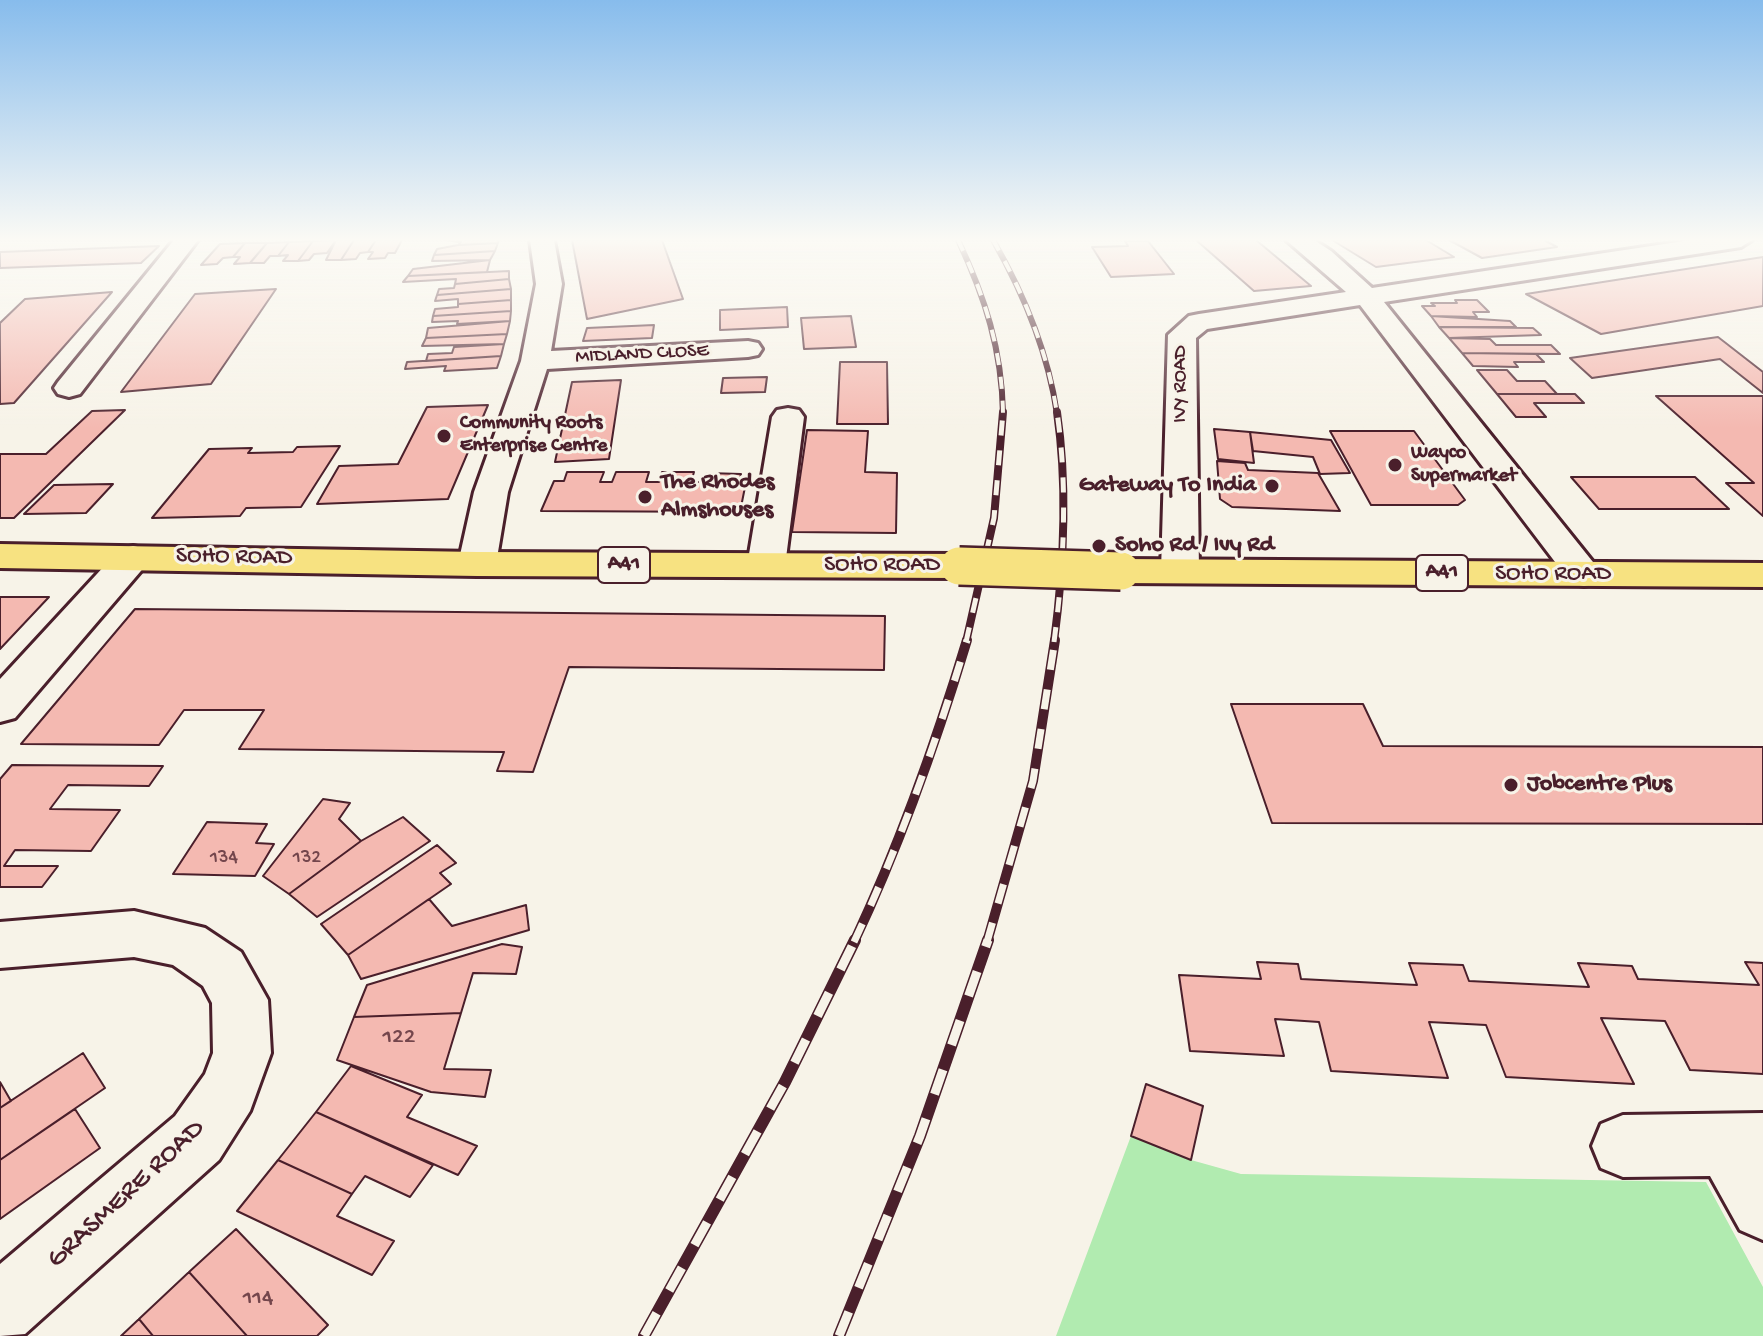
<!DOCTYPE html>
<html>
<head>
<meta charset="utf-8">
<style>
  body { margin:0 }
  canvas { display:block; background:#f7f3e8 }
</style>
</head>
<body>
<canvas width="1763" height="1336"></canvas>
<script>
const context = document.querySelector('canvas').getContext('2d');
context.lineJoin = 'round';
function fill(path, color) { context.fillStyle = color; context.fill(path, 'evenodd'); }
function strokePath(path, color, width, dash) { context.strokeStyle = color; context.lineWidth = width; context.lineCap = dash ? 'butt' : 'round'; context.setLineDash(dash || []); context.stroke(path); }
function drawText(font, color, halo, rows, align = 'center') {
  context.font = font + ' "Gochi Hand",sans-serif'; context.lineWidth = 6; context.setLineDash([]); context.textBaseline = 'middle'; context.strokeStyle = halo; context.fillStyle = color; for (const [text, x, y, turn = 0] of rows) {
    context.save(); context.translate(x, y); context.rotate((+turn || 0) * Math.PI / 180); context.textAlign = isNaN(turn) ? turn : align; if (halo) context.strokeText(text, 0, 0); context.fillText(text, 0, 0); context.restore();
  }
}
const green = new Path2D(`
  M 1131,1136 L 1191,1160 L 1241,1174 L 1706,1182 L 1763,1287 L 1763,1336 L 1056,1336 Z`);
const building = new Path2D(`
  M 336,240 L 354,240 L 341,260 L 326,260 Z
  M 336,240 L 327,253 L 314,254 L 309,260 L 298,261 L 313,241 Z
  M 354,240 L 376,240 L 368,252 L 360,253 L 356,259 L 341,260 Z
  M 376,240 L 402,240 L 395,253 L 388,253 L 385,258 L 368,259 L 373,252 L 368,252 Z
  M 444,240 L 499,240 L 498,243 L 458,245 L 461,242 Z
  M 572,240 L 662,240 L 683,299 L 587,319 Z
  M 1196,240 L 1256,240 L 1311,286 L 1254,291 Z
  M 1332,240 L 1426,240 L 1454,257 L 1376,267 Z
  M 1449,240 L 1544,240 L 1557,247 L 1482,258 Z
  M 313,241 L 298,261 L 283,261 L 288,255 L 278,256 L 289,242 Z
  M 1125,241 L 1148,241 L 1174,274 L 1111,277 L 1092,247 L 1128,246 Z
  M 289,242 L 278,256 L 270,256 L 264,263 L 250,263 L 267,243 Z
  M 245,243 L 233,257 L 223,258 L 217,264 L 201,265 L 220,244 Z
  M 245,243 L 267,243 L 250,263 L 234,264 L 240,257 L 233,257 Z
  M 498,243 L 495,251 L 434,255 L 437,249 L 458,245 Z
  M 159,246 L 141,263 L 0,268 L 0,252 Z
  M 495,251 L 490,260 L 432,261 L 434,255 Z
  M 1763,257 L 1763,306 L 1601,334 L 1526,294 Z
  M 490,260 L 487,272 L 408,276 L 413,269 Z
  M 509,271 L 509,279 L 455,284 L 456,279 L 403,282 L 408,276 Z
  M 509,279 L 511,289 L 437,295 L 439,289 L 454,288 L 455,284 Z
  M 276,289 L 211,384 L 121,392 L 195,294 Z
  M 511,289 L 511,300 L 458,304 L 458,299 L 435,301 L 437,295 Z
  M 112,292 L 14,403 L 0,404 L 0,323 L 25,299 Z
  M 511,300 L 511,311 L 433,316 L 435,309 L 458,307 L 458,304 Z
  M 1455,300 L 1477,300 L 1489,312 L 1473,312 L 1477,317 L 1431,316 L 1422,306 L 1435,306 L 1431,303 L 1457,303 Z
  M 787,307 L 788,327 L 720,330 L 720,310 Z
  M 511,311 L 510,321 L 457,324 L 458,321 L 432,322 L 433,316 Z
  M 851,316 L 856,347 L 804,349 L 801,318 Z
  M 1431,316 L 1510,321 L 1516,327 L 1439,327 Z
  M 510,321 L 507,334 L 426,338 L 428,328 Z
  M 654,325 L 652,338 L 583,341 L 587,328 Z
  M 1439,327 L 1533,328 L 1541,335 L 1449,338 Z
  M 507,334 L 504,344 L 422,346 L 426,338 Z
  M 1718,337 L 1763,372 L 1763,393 L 1720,359 L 1592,378 L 1570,358 Z
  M 1449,338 L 1490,339 L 1496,345 L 1551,345 L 1560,354 L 1462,353 Z
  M 504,344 L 501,356 L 426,361 L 428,354 L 452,353 L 454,347 Z
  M 1462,353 L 1536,354 L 1544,362 L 1514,362 L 1518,367 L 1473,366 Z
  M 501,356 L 497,368 L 444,371 L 446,366 L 405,369 L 407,362 Z
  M 840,362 L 887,362 L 888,424 L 837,424 Z
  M 1477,370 L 1507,370 L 1517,381 L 1545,381 L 1557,394 L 1497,394 Z
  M 767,377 L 765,392 L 721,393 L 723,378 Z
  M 621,380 L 609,459 L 555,462 L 572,382 Z
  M 1497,394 L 1575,394 L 1584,403 L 1534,403 L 1546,417 L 1516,417 Z
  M 1656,396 L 1763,396 L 1763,516 L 1726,483 L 1754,483 Z
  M 488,405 L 448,499 L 317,504 L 339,466 L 398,464 L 427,407 Z
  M 125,410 L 14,518 L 0,518 L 0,454 L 46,454 L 92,411 Z
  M 1214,429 L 1250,432 L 1254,463 L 1218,459 Z
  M 807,430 L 868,431 L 865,472 L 897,473 L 896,533 L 792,532 Z
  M 1330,431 L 1414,431 L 1465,500 L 1458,505 L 1371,505 Z
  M 1250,432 L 1331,440 L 1350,473 L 1320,474 L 1313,457 L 1253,451 Z
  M 340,446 L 301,507 L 246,508 L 240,516 L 152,518 L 209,449 L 252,448 L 248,453 L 293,452 L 297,447 Z
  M 1217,461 L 1245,463 L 1248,470 L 1318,473 L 1340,511 L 1232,507 L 1220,499 Z
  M 567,472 L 604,472 L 600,482 L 612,482 L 616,472 L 649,472 L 646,482 L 659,482 L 662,472 L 694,472 L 691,482 L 705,482 L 707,473 L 741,474 L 739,482 L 746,482 L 740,512 L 541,511 L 554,481 L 564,481 Z
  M 1571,477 L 1695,477 L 1729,509 L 1599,509 Z
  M 113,484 L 86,513 L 24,514 L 54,485 Z
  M 0,597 L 49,597 L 0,649 Z
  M 135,609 L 885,616 L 884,670 L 569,667 L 533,772 L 497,771 L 504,752 L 239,749 L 264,710 L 184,710 L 159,745 L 21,744 Z
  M 1231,704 L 1363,704 L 1383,746 L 1763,747 L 1763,824 L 1272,823 Z
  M 12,765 L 163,766 L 149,786 L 68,785 L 50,809 L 120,810 L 91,851 L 15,850 L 4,866 L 58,866 L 42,887 L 0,887 L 0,779 Z
  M 323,799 L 350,803 L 339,819 L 361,841 L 289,894 L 263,876 Z
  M 403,817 L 430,841 L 317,917 L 289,894 L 361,841 Z
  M 207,822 L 267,824 L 256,843 L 274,844 L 255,876 L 173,874 Z
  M 437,845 L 456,863 L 440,873 L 451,884 L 348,955 L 321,924 Z
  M 429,899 L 452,926 L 526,905 L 529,930 L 361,979 L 348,955 Z
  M 502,944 L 522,947 L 516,974 L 473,973 L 461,1013 L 354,1017 L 367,985 Z
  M 1257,962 L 1298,964 L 1301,979 L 1417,985 L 1409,963 L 1463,965 L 1469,981 L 1589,987 L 1578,963 L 1632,966 L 1638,979 L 1759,985 L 1745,962 L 1763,963 L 1763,1074 L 1690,1070 L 1665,1021 L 1601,1018 L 1634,1084 L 1506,1077 L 1486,1025 L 1429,1022 L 1448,1078 L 1331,1071 L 1319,1022 L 1275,1019 L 1284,1056 L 1190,1051 L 1179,975 L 1261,979 Z
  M 461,1013 L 444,1069 L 491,1070 L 485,1097 L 431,1092 L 337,1060 L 354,1017 Z
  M 83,1053 L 105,1088 L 0,1160 L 0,1108 Z
  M 351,1066 L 422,1095 L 407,1117 L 477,1146 L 458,1175 L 316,1112 Z
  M 0,1082 L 11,1101 L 0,1108 Z
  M 1146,1084 L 1203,1106 L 1191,1160 L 1131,1136 Z
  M 75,1109 L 100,1148 L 0,1219 L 0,1160 Z
  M 316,1112 L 433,1165 L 410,1197 L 365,1176 L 352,1194 L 278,1160 Z
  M 278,1160 L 352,1194 L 337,1216 L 394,1241 L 372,1275 L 237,1211 Z
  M 236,1229 L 328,1325 L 317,1336 L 247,1336 L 189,1272 Z
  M 189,1272 L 247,1336 L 153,1336 L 139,1319 Z
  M 139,1319 L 153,1336 L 121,1336 Z`);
const minor = new Path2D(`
  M 174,240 L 198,240 L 80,394 L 69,397 L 58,394 L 54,388 L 58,382 Z
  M 530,240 L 554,240 L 562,284 L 551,351 L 748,341 L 758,343 L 762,349 L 758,355 L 748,357 L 547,369 L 508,492 L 496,564 L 490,572 L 477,575 L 464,572 L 458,564 L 474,492 L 521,361 L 536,284 Z
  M 1286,240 L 1314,240 L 1331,251 L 1372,288 L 1691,240 L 1752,240 L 1741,247 L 1384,302 L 1597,567 L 1603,575 L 1597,583 L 1584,586 L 1571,583 L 1360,305 L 1207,329 L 1196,338 L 1199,571 L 1193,579 L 1180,582 L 1167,579 L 1161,571 L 1168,335 L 1189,316 L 1199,314 L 1346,292 Z
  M 788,408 L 799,410 L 804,417 L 785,566 L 779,574 L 766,577 L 753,574 L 747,566 L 772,417 L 777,410 Z
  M 133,546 L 146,549 L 152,557 L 146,565 L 15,718 L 0,722 L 0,679 L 120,549 Z
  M 134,911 L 205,928 L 241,952 L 268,1000 L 271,1053 L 250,1111 L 219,1160 L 25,1334 L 0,1336 L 0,1264 L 175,1116 L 205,1074 L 213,1053 L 212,1003 L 203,986 L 173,965 L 134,957 L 0,968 L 0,922 Z
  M 1763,1113 L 1763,1240 L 1740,1230 L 1710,1176 L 1623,1177 L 1601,1168 L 1592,1146 L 1601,1124 L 1623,1115 Z`);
const trunk = new Path2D(`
  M 0,544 L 477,552 L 959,554 L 973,558 L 979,566 L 973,574 L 959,578 L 477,576 L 0,568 Z
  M 1121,559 L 1763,563 L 1763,587 L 1121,583 L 1107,579 L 1101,571 L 1107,563 Z`);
const railFar3 = new Path2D(`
  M 958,240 C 985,297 1002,350 1003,414
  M 993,240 C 1024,294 1048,352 1057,414`);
const railFar2 = new Path2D(`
  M 966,642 L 994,518 L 1003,412
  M 1054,642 C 1064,566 1068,488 1057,412`);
const railFar1 = new Path2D(`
  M 854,942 C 900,844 936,743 967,640
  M 987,942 L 1033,781 L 1055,640`);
const rail = new Path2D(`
  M 644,1336 L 785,1082 L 855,940
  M 839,1336 L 920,1136 L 988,940`);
const trunkBridge = new Path2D(`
  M 959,566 L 1121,571`);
const markers = [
  [444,436,8,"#4a1f2b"],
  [1395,465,8,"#4a1f2b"],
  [1272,486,8,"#4a1f2b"],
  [645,497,8,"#4a1f2b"],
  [1099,546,8,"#4a1f2b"],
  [1511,785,8,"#4a1f2b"]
];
const farStreetnames = [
  ["MIDLAND CLOSE",642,355,-3],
  ["IVY ROAD",1182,384,-90]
];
const farPoinames = [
  ["Community Roots",460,424],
  ["Enterprise Centre",460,447],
  ["Wayco",1411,454],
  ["Supermarket",1411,477]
];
const numberNames = [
  ["134",224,859],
  ["132",307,859]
];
const shields = [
  [624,565,52],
  [1442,573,52]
];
const shieldNames = [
  ["A41",624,565],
  ["A41",1442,573]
];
const poiNames = [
  ["The Rhodes",661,483],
  ["Almshouses",661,511],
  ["Gateway To India",1256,486,"right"],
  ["Soho Rd / Ivy Rd",1115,546],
  ["Jobcentre Plus",1527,785]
];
const streetNames = [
  ["SOHO ROAD",234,558,1],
  ["SOHO ROAD",882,566],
  ["SOHO ROAD",1553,575]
];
const nearNumbernames = [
  ["122",399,1038],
  ["114",258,1299]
];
const nearStreetnames = [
  ["GRASMERE ROAD",127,1195,-43]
];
fill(green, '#b1ebb0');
fill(building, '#f4b9b1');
strokePath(building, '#4a1f2b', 2);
strokePath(minor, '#4a1f2b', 6);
strokePath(trunk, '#4a1f2b', 6);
fill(minor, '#f7f3e8');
fill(trunk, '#f7e281');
strokePath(railFar3, '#4a1f2b', 6);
strokePath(railFar2, '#4a1f2b', 8);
strokePath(railFar1, '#4a1f2b', 10);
strokePath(rail, '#4a1f2b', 12);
strokePath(railFar3, '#f7f3e8', 4, [12]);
strokePath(railFar2, '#f7f3e8', 5, [15]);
strokePath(railFar1, '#f7f3e8', 7, [20]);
strokePath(rail, '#f7f3e8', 9, [26]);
strokePath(trunkBridge, '#4a1f2b', 42, []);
strokePath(trunkBridge, '#f7e281', 37);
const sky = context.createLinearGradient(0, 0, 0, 428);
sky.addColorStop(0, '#87bcec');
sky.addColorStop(0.56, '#fbfaf5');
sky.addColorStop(1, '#fbfaf500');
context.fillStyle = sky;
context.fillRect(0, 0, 1763, 428);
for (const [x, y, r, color] of markers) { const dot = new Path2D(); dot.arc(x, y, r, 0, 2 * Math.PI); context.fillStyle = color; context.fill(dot); strokePath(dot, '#f7f3e8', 3); }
drawText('20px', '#4a1f2b', '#f7f3e8', farStreetnames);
drawText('bold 20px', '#4a1f2b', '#f7f3e8', farPoinames, 'left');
drawText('20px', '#74464c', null, numberNames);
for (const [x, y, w] of shields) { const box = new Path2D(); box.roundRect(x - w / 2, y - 18, w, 36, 6); context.fillStyle = '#f7f3e8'; context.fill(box); strokePath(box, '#4a1f2b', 2); }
drawText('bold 22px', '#4a1f2b', null, shieldNames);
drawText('bold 24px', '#4a1f2b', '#f7f3e8', poiNames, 'left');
drawText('24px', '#4a1f2b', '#f7f3e8', streetNames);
drawText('24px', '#74464c', null, nearNumbernames);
drawText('28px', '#4a1f2b', '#f7f3e8', nearStreetnames);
</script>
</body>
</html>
